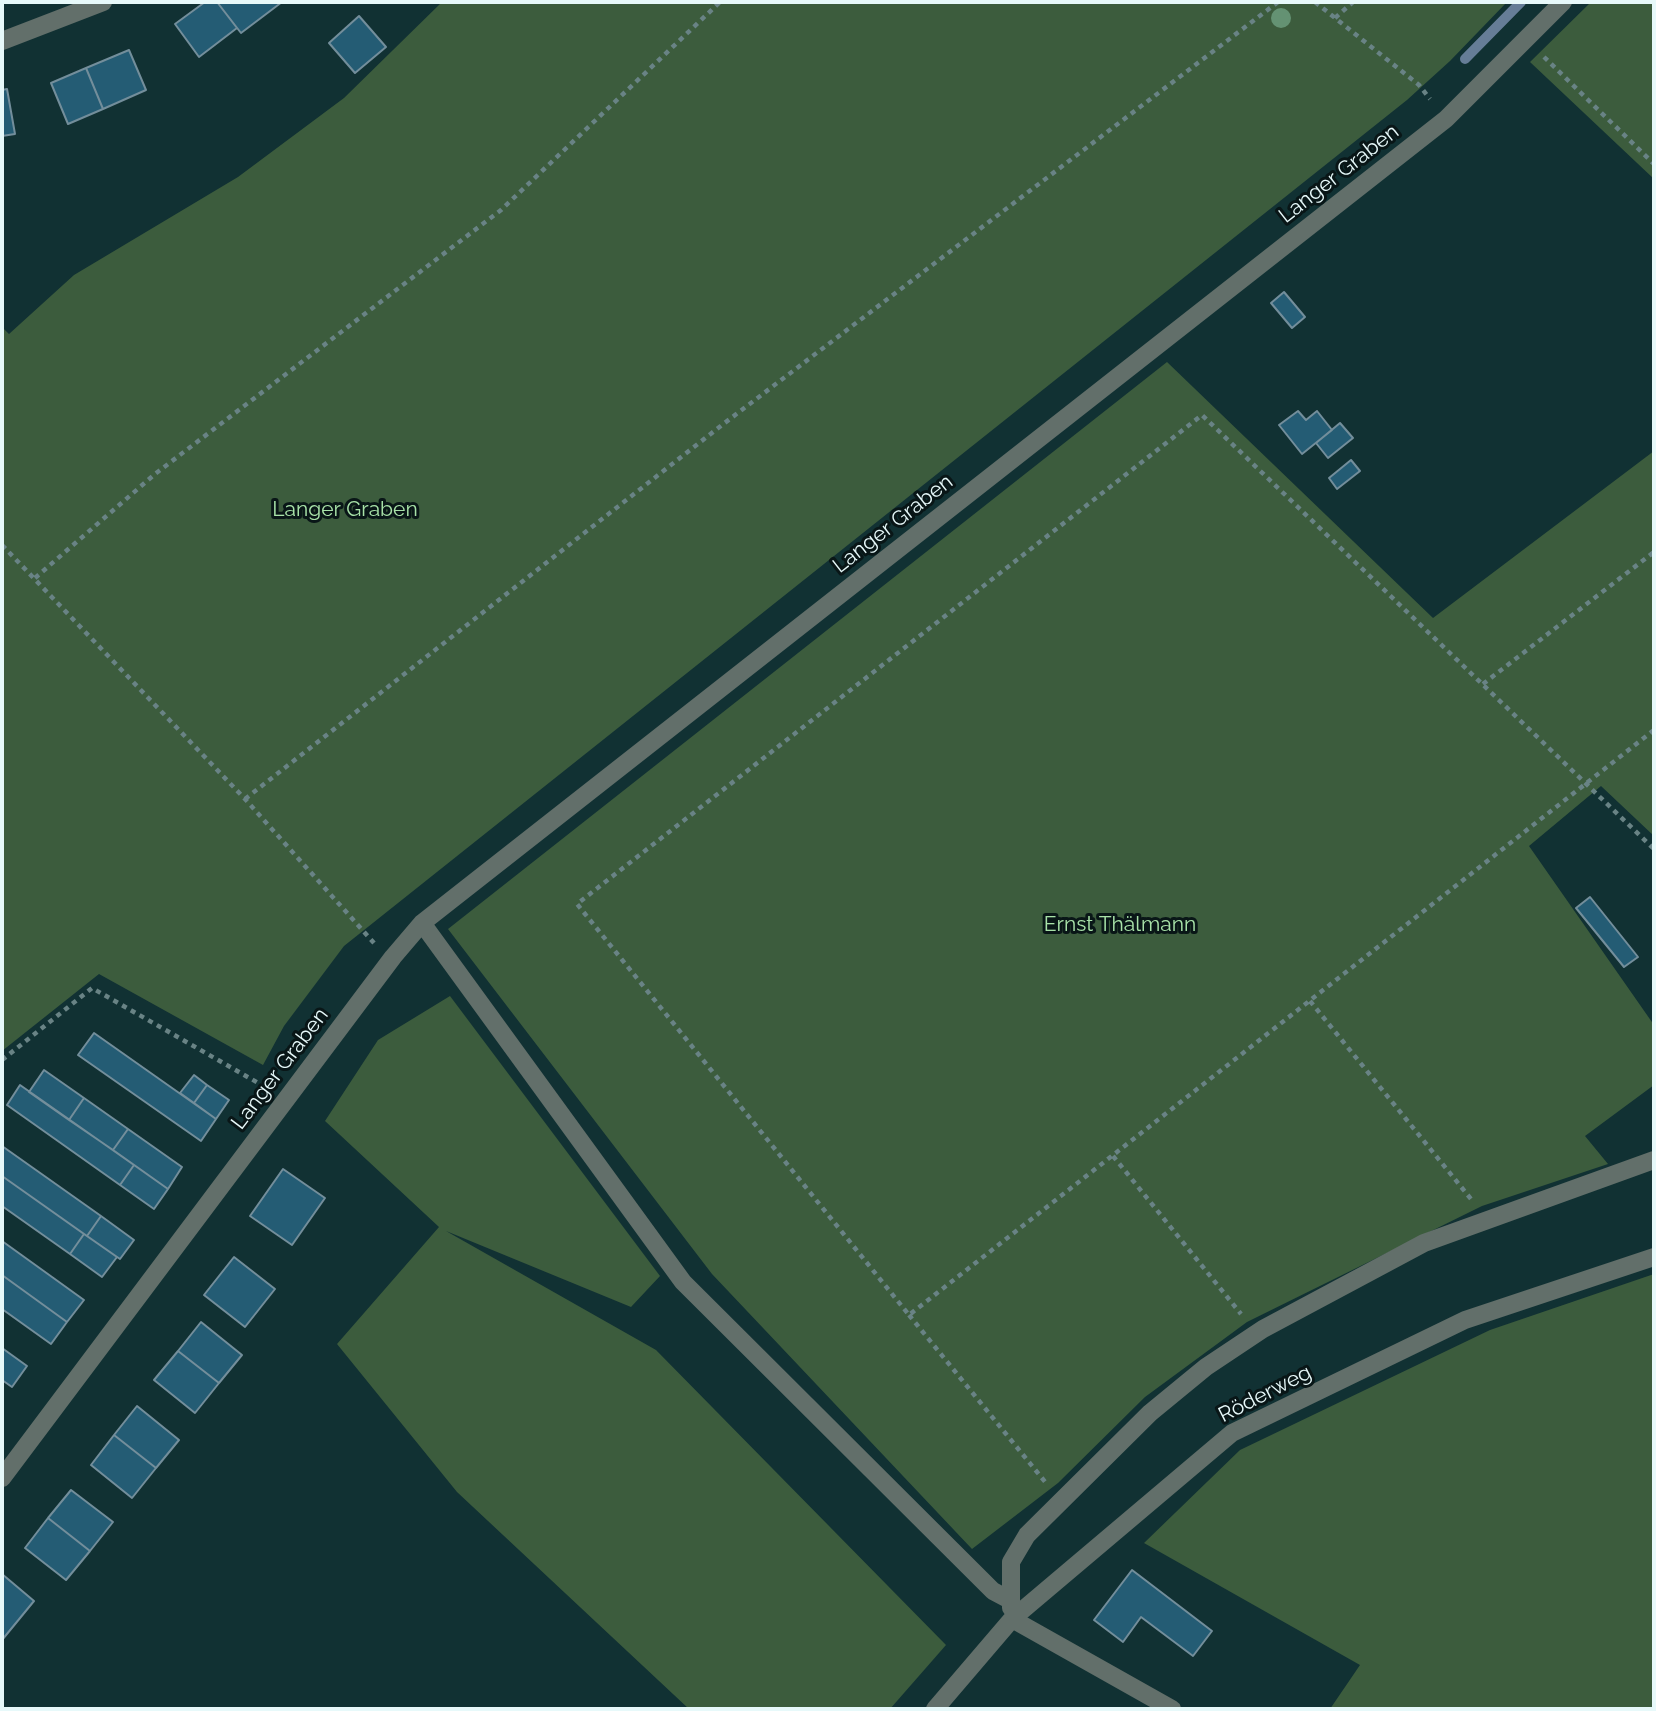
<!DOCTYPE html>
<html>
<head>
<meta charset="utf-8">
<style>
  body { margin:0 }
  #map { position:relative; width:1656px; height:1711px; overflow:hidden; background:#113133; font-family:Raleway,sans-serif }
  canvas { display:block }
  .frame { position:absolute; inset:0; border:4px solid #e7f9fa; pointer-events:none }
</style>
</head>
<body>
<div id="map">
<canvas width="1656" height="1711"></canvas>
<div class="frame"></div>
</div>
<script>
const context = document.querySelector('canvas').getContext('2d');
context.lineJoin = 'round';
function fill(path, color) { context.fillStyle = color; context.fill(path, 'evenodd'); }
function strokePath(path, color, width, dash) { context.strokeStyle = color; context.lineWidth = width; context.lineCap = dash ? 'butt' : 'round'; context.setLineDash(dash || []); context.stroke(path); }
function drawText(font, color, halo, rows, align = 'center') {
  context.font = font + ' Raleway,sans-serif'; context.lineWidth = 6; context.setLineDash([]); context.textBaseline = 'middle'; context.strokeStyle = halo; context.fillStyle = color; for (const [text, x, y, turn = 0] of rows) {
    context.save(); context.translate(x, y); context.rotate((+turn || 0) * Math.PI / 180); context.textAlign = isNaN(turn) ? turn : align; if (halo) context.strokeText(text, 0, 0); context.fillText(text, 0, 0); context.restore();
  }
}
const green = new Path2D(`
  M 442,2 L 1507,2 L 1450,61 L 1407,100 L 344,946 L 284,1026 L 263,1065 L 99,974 L 2,1051 L 2,327 L 9,334 L 74,275 L 238,177 L 344,98 Z
  M 1591,2 L 1654,2 L 1654,179 L 1530,62 Z
  M 1167,362 L 1433,618 L 1654,451 L 1654,836 L 1601,786 L 1529,846 L 1654,1025 L 1654,1085 L 1585,1136 L 1608,1164 L 1482,1206 L 1247,1322 L 1145,1397 L 1058,1483 L 972,1549 L 712,1274 L 448,929 Z
  M 450,996 L 660,1276 L 631,1307 L 446,1231 L 656,1350 L 946,1645 L 890,1709 L 689,1709 L 457,1492 L 337,1344 L 439,1227 L 325,1121 L 378,1040 Z
  M 1654,1274 L 1654,1709 L 1330,1709 L 1360,1665 L 1144,1543 L 1240,1450 L 1490,1330 Z`);
const stream = new Path2D(`
  M 1465,59 L 1521,2`);
const building = new Path2D(`
  M 205,2 L 217,2 L 237,28 L 199,57 L 175,24 Z
  M 217,2 L 282,2 L 241,33 Z
  M 359,16 L 386,47 L 355,73 L 329,43 Z
  M 129,50 L 146,90 L 103,109 L 86,68 Z
  M 86,68 L 103,109 L 68,124 L 51,83 Z
  M 7,89 L 15,134 L 2,136 L 2,90 Z
  M 1284,292 L 1305,317 L 1292,328 L 1271,303 Z
  M 1298,411 L 1306,420 L 1317,411 L 1332,430 L 1302,454 L 1279,425 Z
  M 1340,423 L 1353,438 L 1328,458 L 1316,443 Z
  M 1351,460 L 1360,471 L 1337,489 L 1329,478 Z
  M 1590,897 L 1638,957 L 1624,967 L 1576,908 Z
  M 94,1033 L 216,1119 L 201,1141 L 78,1055 Z
  M 44,1070 L 84,1098 L 69,1120 L 29,1092 Z
  M 194,1075 L 207,1085 L 194,1103 L 180,1093 Z
  M 20,1085 L 134,1165 L 120,1185 L 7,1105 Z
  M 207,1085 L 229,1100 L 216,1119 L 194,1103 Z
  M 84,1098 L 128,1129 L 113,1150 L 69,1120 Z
  M 128,1129 L 182,1167 L 168,1189 L 113,1150 Z
  M 2,1146 L 101,1216 L 87,1236 L 2,1176 Z
  M 134,1165 L 168,1189 L 154,1209 L 120,1185 Z
  M 283,1169 L 325,1198 L 292,1245 L 250,1216 Z
  M 2,1176 L 84,1234 L 70,1254 L 2,1206 Z
  M 101,1216 L 134,1240 L 120,1259 L 87,1236 Z
  M 84,1234 L 117,1257 L 102,1277 L 70,1254 Z
  M 2,1241 L 84,1300 L 67,1322 L 2,1275 Z
  M 234,1257 L 275,1289 L 245,1327 L 204,1295 Z
  M 2,1275 L 67,1322 L 51,1344 L 2,1309 Z
  M 201,1322 L 242,1355 L 219,1383 L 178,1351 Z
  M 2,1348 L 27,1366 L 12,1387 L 2,1380 Z
  M 178,1351 L 219,1383 L 195,1413 L 154,1380 Z
  M 137,1406 L 179,1440 L 156,1468 L 114,1435 Z
  M 114,1435 L 156,1468 L 132,1498 L 91,1465 Z
  M 71,1490 L 113,1522 L 90,1551 L 48,1518 Z
  M 48,1518 L 90,1551 L 66,1580 L 25,1548 Z
  M 1132,1570 L 1212,1631 L 1193,1656 L 1141,1617 L 1123,1642 L 1094,1620 Z
  M 2,1574 L 34,1601 L 2,1640 Z`);
const path = new Path2D(`
  M 1315,2 L 1419,85 L 1430,99
  M 1335,18 L 1353,2
  M 1544,57 L 1654,164
  M 2,545 L 245,799 L 374,943
  M 35,578 L 155,474 L 501,210 L 720,2
  M 1483,684 L 1654,552
  M 1654,730 C 1406,925 1158,1120 909,1315 L 577,904 L 1202,415 L 1654,849
  M 245,799 L 722,425 L 1278,2
  M 1310,1001 L 1471,1199
  M 2,1060 L 92,988 L 267,1088
  M 1113,1156 L 1241,1314
  M 909,1315 L 1046,1483`);
const minor = new Path2D(`
  M 2,41 L 103,2
  M 422,923 L 683,1282 L 993,1591 L 1010,1600
  M 2,1478 L 393,957 L 422,923 L 1446,119 L 1563,2
  M 1011,1608 L 1011,1562 L 1027,1535 L 1150,1413 L 1206,1367 L 1263,1329 L 1424,1243 L 1654,1160
  M 1012,1619 L 1172,1709
  M 935,1709 L 1012,1619 L 1232,1433 L 1465,1320 L 1654,1257`);
const trees = [
  [1281,18]
];
const streetNames = [
  ["Langer Graben",1339,174,-38],
  ["Langer Graben",893,524,-38],
  ["Langer Graben",280,1069,-53],
  ["Röderweg",1265,1394,-27]
];
const parkNames = [
  ["Langer Graben",345,510],
  ["Ernst Thälmann",1120,925]
];
fill(green, '#3c5c3d');
strokePath(stream, '#667d97', 10);
fill(building, '#245c74');
strokePath(building, '#738e9b', 2);
strokePath(path, '#698385', 4.5, [5, 5]);
strokePath(minor, '#626f6a', 18);
context.fillStyle = '#649273';
for (const [x, y] of trees) { context.beginPath(); context.arc(x, y, 10, 0, 2 * Math.PI); context.fill(); }
drawText('21px', '#e7f9fa', '#091617', streetNames);
drawText('21px', '#a8e2a8', '#091617', parkNames);
</script>
</body>
</html>
